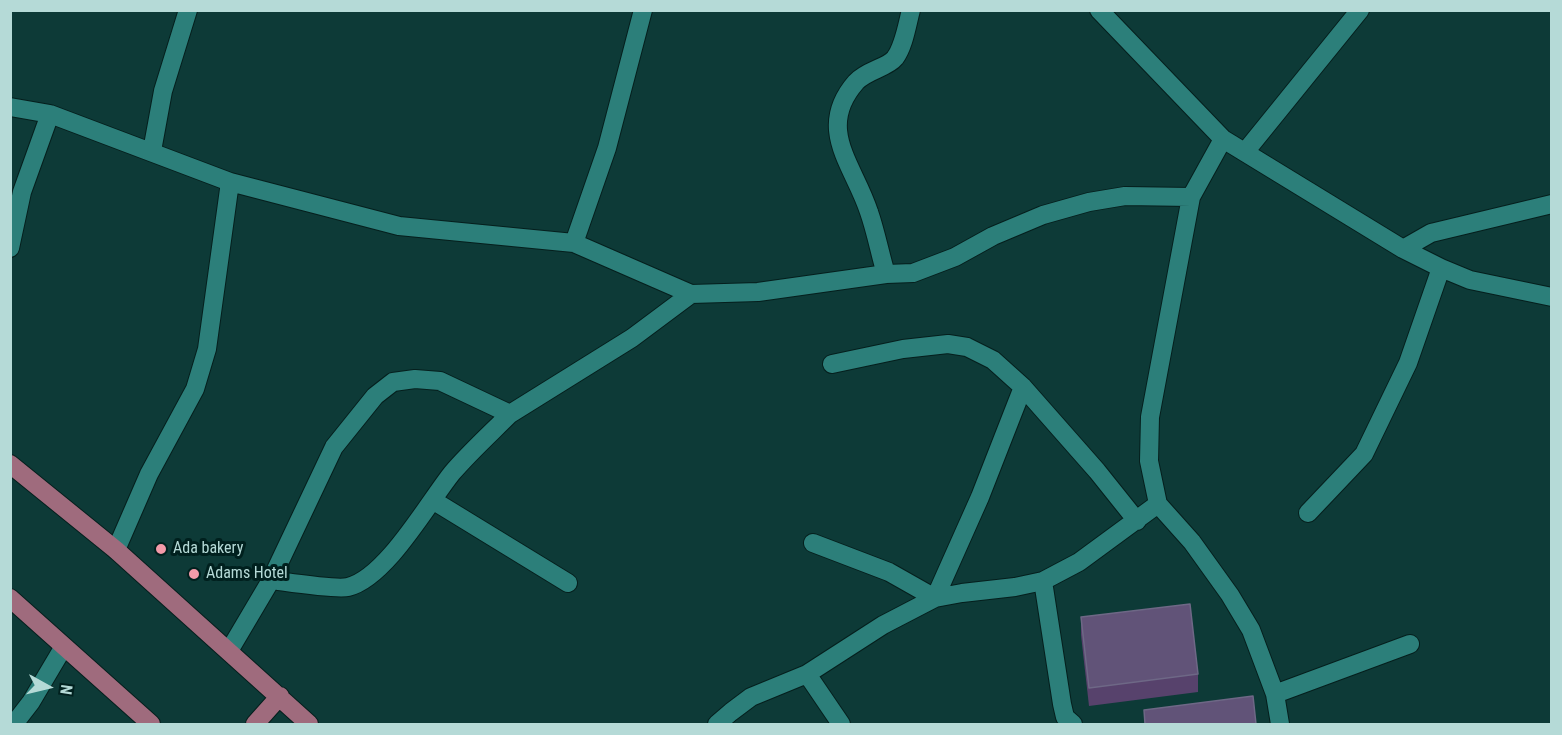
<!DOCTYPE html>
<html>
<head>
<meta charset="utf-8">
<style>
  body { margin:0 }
  #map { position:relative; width:1562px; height:735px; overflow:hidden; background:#0d3a37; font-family:"Roboto Condensed",sans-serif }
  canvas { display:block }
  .frame { position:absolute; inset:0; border:12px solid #b5dad7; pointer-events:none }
  .north { position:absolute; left:18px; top:657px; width:60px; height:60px; -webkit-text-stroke:4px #00201e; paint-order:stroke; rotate:98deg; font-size:16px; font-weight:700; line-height:24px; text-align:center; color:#b5dad7 }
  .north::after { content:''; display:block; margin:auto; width:21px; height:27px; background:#b5dad7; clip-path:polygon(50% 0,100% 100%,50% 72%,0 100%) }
</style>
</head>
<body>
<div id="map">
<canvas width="1562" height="735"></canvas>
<div class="frame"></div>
<div class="north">N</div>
</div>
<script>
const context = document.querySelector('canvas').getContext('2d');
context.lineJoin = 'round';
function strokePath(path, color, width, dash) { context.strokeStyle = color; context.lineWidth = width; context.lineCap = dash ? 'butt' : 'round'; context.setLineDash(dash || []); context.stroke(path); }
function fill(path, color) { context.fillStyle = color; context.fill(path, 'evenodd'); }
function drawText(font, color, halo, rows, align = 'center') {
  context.font = font + ' "Roboto Condensed",sans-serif'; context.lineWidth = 6; context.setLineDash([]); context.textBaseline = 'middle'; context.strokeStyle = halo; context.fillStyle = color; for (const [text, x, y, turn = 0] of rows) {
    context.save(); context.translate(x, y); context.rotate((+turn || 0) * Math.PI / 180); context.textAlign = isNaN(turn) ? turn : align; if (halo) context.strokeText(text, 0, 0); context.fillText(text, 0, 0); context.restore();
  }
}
const minor = new Path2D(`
  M 1099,10 L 1223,139 L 1403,249 L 1441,268 L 1470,280 L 1552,297
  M 10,107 L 50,114
  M 1223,139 L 1191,197 L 1150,417 L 1149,461 L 1158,504 L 1192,542 L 1230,595 L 1251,630 L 1275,694 L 1280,724
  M 152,151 L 163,91 L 188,10
  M 1245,152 L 1360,10
  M 574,243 L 691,294 L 758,292 L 886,274 L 913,273 L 955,257 L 993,236 L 1043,215 L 1089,202 L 1125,196 L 1191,197
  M 10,248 L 22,192 L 50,114 L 230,182 L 399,226 L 574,243 L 607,148 L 643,10
  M 1403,249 L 1431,233 L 1552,204
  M 886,274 C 880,254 876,232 869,212 C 854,165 815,129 856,82 C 867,70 887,68 895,58 C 904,46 907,25 911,10
  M 832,364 L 903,349 L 948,344 L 967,347 L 993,360 L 1023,387 L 1097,471 L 1137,521
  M 510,414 L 632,338 L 691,294
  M 434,501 L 568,583
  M 1308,513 L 1364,454 L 1408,363 L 1441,268
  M 813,543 L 889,572 L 935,598 L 980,497 L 1023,387
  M 116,550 L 149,474 L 195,389 L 207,349 L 230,182
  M 1043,581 L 1062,704 L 1065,717 L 1073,724
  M 229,651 L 271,580 L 334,447 L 375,396 L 393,382 L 415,379 L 440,381 L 510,414 C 491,433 470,452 452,473 C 428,503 386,578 348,587 C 336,590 287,582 271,580
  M 807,674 L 841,724
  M 1275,694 L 1410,644
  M 14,724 L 31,702 L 63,648
  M 717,724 L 731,712 L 751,697 L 807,674 L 883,625 L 935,598 L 962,593 L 1015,587 L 1043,581 L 1079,562 L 1158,504`);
const major = new Path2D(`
  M 10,464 L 116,550 L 309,724
  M 10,598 L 151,724
  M 255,724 L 280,696`);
const wall = new Path2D(`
  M 1081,617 L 1198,674 L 1198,692 L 1089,706 L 1081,635 Z`);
const building = new Path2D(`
  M 1190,604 L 1198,674 L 1089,688 L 1081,617 Z
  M 1253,696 L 1256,724 L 1145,724 L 1144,710 Z`);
const markers = [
  [161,549,6,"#f39aa9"],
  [194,574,6,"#f39aa9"]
];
const poiNames = [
  ["Ada bakery",173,549],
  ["Adams Hotel",206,574]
];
strokePath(minor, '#051f1d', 20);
strokePath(major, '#051f1d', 20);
strokePath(minor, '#2c7f7a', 18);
strokePath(major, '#9f6b7d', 18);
fill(wall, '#57426c');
fill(building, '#615378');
strokePath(building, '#6e6886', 1.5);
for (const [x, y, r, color] of markers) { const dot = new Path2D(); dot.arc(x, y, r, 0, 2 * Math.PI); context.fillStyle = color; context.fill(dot); strokePath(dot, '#00201e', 2); }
drawText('16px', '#b5dad7', '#00201e', poiNames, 'left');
</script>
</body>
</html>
